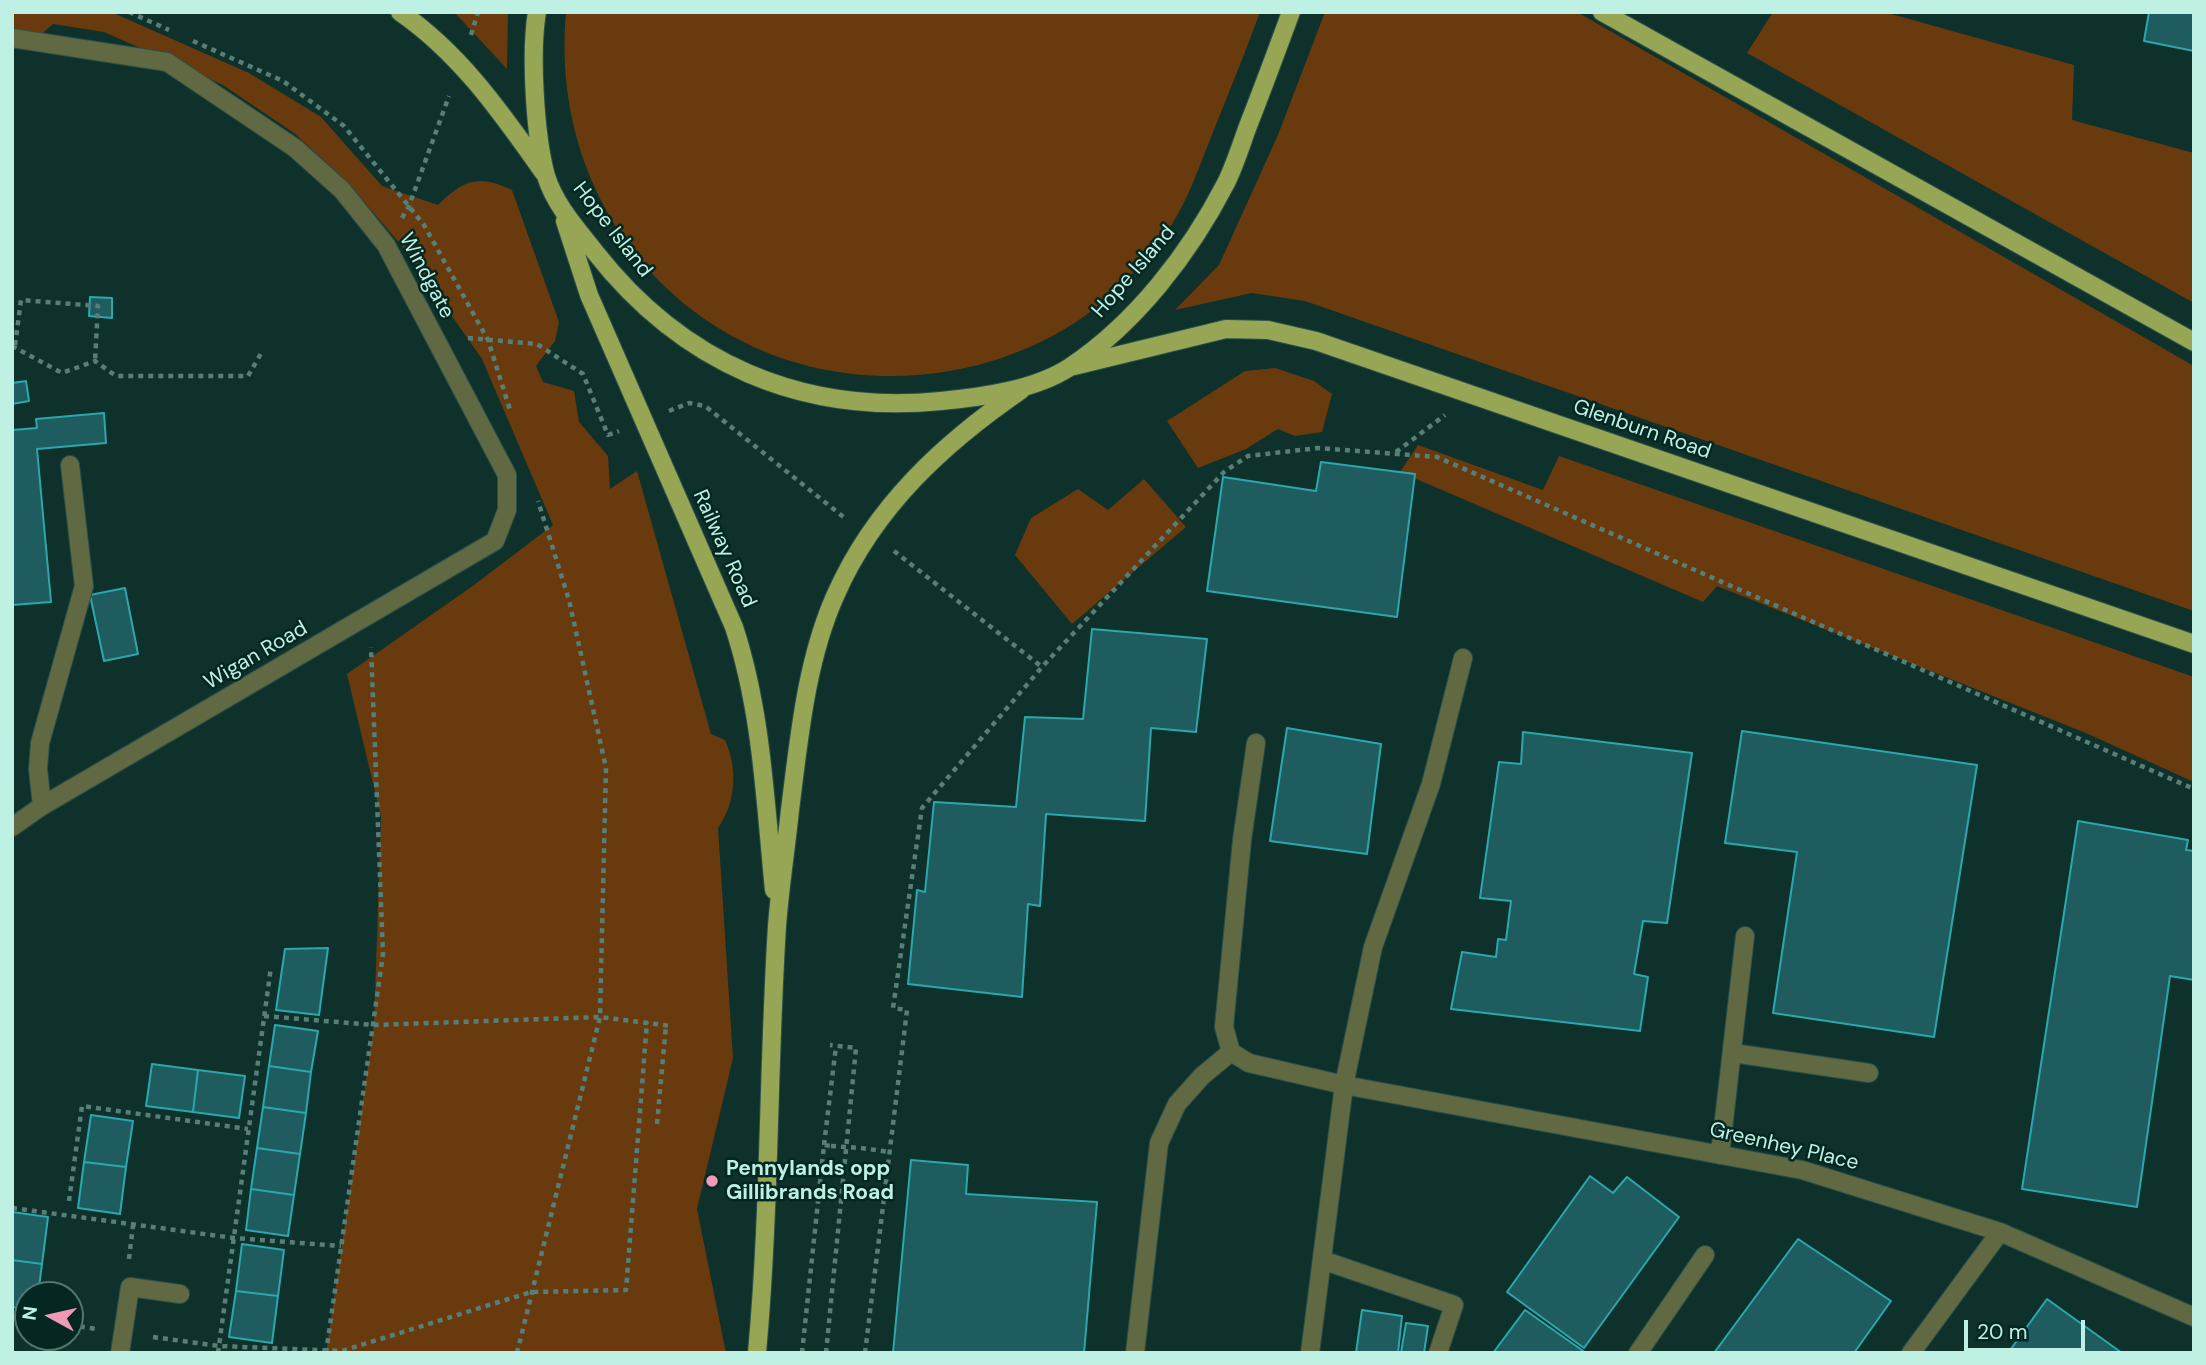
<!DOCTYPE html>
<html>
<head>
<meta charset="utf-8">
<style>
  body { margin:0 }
  #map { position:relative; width:2206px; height:1365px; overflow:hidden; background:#0f312b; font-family:"DM Sans",sans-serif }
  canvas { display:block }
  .frame { position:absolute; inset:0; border:14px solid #bff0e4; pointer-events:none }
  .north { position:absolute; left:14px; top:1281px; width:70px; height:70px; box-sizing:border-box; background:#042721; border:2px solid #4f776f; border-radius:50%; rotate:278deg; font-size:19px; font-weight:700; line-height:28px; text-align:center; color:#bff0e4 }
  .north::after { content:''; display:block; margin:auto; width:24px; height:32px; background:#f09ab6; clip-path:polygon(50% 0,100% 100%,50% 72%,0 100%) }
  .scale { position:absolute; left:1964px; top:1320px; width:121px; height:32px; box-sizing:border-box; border:4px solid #bff0e4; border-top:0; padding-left:9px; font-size:21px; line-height:24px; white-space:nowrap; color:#bff0e4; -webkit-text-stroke:5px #042721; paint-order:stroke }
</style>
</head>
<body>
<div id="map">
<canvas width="2206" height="1365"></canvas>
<div class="frame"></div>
<div class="north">N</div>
<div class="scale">20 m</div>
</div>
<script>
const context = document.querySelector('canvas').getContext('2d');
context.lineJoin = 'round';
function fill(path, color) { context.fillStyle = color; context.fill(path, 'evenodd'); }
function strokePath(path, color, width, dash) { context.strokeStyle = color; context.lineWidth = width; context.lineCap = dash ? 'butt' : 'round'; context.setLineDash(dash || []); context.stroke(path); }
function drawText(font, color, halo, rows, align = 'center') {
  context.font = font + ' "DM Sans",sans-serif'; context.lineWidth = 5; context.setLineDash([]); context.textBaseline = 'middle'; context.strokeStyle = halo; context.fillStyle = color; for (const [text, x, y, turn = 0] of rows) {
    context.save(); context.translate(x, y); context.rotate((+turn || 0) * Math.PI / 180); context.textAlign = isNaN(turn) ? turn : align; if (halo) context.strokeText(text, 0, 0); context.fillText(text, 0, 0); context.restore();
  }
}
const green = new Path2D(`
  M 12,12 L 111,12 L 249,73 L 321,117 L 382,186 L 438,205 C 464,180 477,174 512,190 L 559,322 L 555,341 L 536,366 L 543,382 L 574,391 L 579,422 L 608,456 L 610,489 L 637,471 L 711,734 L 725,740 C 738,768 736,803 718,828 L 733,1058 L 697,1209 L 726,1353 L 326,1353 L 374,1025 L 381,817 L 347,674 L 474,585 L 553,525 L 482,359 L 408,253 L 347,182 L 294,133 L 223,85 L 104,32 L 53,24 L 38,37 L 12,32 Z
  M 454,12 L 508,12 L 507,69 Z
  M 566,12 L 1260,12 C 1245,53 1229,92 1213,132 C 1200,165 1188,200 1169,229 C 1152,253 1131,276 1109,296 C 1065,337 1003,363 944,372 C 724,405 546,231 566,12 Z
  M 1325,12 L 1577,12 L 2194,366 L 2194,611 L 1305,301 L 1252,293 L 1175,310 L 1219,265 L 1278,135 Z
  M 1773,12 L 1884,12 L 2074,65 L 2072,120 L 2194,153 L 2194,303 L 1747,53 Z
  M 1275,368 L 1314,381 L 1332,394 L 1322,432 L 1295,436 L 1278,429 L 1246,449 L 1198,468 L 1167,421 L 1245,371 Z
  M 1418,445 L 1543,490 L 1559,456 L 2194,677 L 2194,782 L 2086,733 L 1717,586 L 1703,602 L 1400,472 Z
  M 1144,479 L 1186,527 L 1072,624 L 1015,555 L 1031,518 L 1078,489 L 1108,510 Z`);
const building = new Path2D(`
  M 2149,12 L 2194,12 L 2194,51 L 2144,41 Z
  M 90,297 L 112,298 L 112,318 L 89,316 Z
  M 26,381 L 29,401 L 12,404 L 12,383 Z
  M 104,413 L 106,443 L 37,449 L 51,602 L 12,605 L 12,430 L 37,428 L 36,419 Z
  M 1321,462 L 1415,474 L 1397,617 L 1207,591 L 1223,477 L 1316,491 Z
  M 125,588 L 138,654 L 104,661 L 90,595 Z
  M 1092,629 L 1207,639 L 1196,732 L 1151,728 L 1145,821 L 1046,814 L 1040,906 L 1028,904 L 1022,997 L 908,984 L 917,890 L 925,892 L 934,802 L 1016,807 L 1025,717 L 1083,719 Z
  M 1287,728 L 1381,744 L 1367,854 L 1270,841 Z
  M 1742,731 L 1977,765 L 1934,1037 L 1773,1013 L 1797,852 L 1725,843 Z
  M 1523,732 L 1692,753 L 1667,923 L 1643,921 L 1634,974 L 1648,977 L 1640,1031 L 1451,1009 L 1462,952 L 1496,957 L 1498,939 L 1506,940 L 1511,901 L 1480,898 L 1499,762 L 1521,764 Z
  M 2078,821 L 2188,840 L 2186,850 L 2194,851 L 2194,980 L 2170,976 L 2137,1207 L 2022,1189 Z
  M 328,948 L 319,1015 L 276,1010 L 285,949 Z
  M 275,1025 L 318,1031 L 311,1072 L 269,1066 Z
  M 152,1064 L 198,1070 L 193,1112 L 146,1106 Z
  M 269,1066 L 311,1072 L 306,1113 L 263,1107 Z
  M 198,1070 L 245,1076 L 239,1118 L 193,1112 Z
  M 263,1107 L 306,1113 L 300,1154 L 257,1148 Z
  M 91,1115 L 133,1121 L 126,1167 L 84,1162 Z
  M 257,1148 L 300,1154 L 294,1195 L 251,1189 Z
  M 911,1160 L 968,1165 L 966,1194 L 1097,1202 L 1084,1353 L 893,1353 Z
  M 84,1162 L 126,1167 L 120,1214 L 78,1208 Z
  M 1590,1176 L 1613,1193 L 1627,1177 L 1679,1217 L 1584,1348 L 1507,1292 Z
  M 251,1189 L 294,1195 L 288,1236 L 246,1230 Z
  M 12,1212 L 48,1217 L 42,1264 L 12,1260 Z
  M 1798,1239 L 1891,1301 L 1854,1353 L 1714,1353 Z
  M 242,1244 L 284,1250 L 278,1296 L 236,1291 Z
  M 12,1260 L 42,1264 L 38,1295 L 28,1295 L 28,1309 L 12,1307 Z
  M 236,1291 L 278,1296 L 272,1343 L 229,1337 Z
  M 2047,1299 L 2122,1353 L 2008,1353 Z
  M 1362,1310 L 1402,1316 L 1398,1353 L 1356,1353 Z
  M 1525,1310 L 1586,1353 L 1493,1353 Z
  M 1406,1323 L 1428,1326 L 1424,1353 L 1401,1353 Z`);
const path = new Path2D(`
  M 129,12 L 169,30
  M 471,35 L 478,12
  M 193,41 L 283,81 L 344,126 L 424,225 L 488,340 L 511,413
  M 402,218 L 409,206 L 449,96
  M 468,338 L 537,344 L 583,374 L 608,435 L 619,431
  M 15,345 L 21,300 L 98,306 L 95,361
  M 12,346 L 62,373 L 95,361 L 116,376 L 248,376 L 263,350
  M 669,411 L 689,403 L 705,406 L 846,519
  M 1396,452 L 1445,415
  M 894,551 L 1042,667
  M 264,1016 L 374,1025 L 600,1017 L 671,1026
  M 657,1124 L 666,1025
  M 824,1145 L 836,1046
  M 861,1148 L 890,1152
  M 69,1201 L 82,1106 L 248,1129
  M 12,1208 L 234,1238 L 341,1246
  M 129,1259 L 133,1225
  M 12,1316 L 28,1319
  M 70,1325 L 96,1329
  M 153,1337 L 219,1346 L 342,1351 L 531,1292 L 626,1290 L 647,1022
  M 218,1353 L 271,967
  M 326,1353 L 383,954 L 371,647
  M 517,1353 L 600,1017 L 606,768 L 569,600 L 538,501
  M 802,1353 L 824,1145 L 831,1146
  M 826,1353 L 856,1048 L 830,1045
  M 865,1353 L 907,1010 L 893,1008 L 922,808 L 1042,667 L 1224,472 L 1248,456 L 1318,448 L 1437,457 L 2194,789`);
const minor = new Path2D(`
  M 12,38 L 167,62 L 295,148 L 342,190 L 386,245 L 507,475 L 507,510 L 495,541 L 42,806 L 12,827
  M 1256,743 L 1242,840 L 1224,1027 L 1231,1052 L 1249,1063 L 1344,1085 L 1802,1170 L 2000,1232 L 2194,1317
  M 42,806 L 38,769 L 40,743 L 84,586 L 70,465
  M 1733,1053 L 1869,1073
  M 1720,1155 L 1745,936
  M 1322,1260 L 1454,1305 L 1438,1353
  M 120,1353 L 130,1287 L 180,1294
  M 1135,1353 L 1159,1143 L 1177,1104 L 1202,1076 L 1231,1052
  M 1310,1353 L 1344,1085 L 1373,947 L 1431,784 L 1463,658
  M 1638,1353 L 1705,1255
  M 1911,1353 L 2000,1232`);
const major = new Path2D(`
  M 400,12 C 461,54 502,114 544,173
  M 537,12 C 530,53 535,136 546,176 C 555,205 577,229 595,252 C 682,363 801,415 941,401 C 982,397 1035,390 1070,367 C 1136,323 1190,253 1226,183 C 1235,165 1241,145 1248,126 C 1263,88 1277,50 1291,12
  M 1602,12 L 2194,342
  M 565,221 L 589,295 L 734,627 C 762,712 765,801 774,890
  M 1074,366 L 1226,329 L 1268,330 L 1316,341 L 2194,644
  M 757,1353 C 770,1211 768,1068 777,926 C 780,887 786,849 790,810 C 799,739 806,660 836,594 C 875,506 944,443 1021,390`);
const pathBridge = new Path2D(`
  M 831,1146 L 861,1148`);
const markers = [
  [712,1181,7,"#f09ab6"]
];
const streetNames = [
  ["Hope Island",612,230,52],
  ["Hope Island",1134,272,-49],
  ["Windgate",426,276,62],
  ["Glenburn Road",1642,430,19],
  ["Railway Road",724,549,66],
  ["Wigan Road",256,656,-30],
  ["Greenhey Place",1784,1147,13]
];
const poiNames = [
  ["Pennylands opp",726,1169],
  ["Gillibrands Road",726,1193]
];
fill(green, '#683a0e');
fill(building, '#1e5c5f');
strokePath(building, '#2aa8ad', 2);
strokePath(minor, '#2b5049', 20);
strokePath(major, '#2b5049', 20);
strokePath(path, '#577f77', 4.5, [5, 5]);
strokePath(minor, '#606942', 18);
strokePath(major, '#96a654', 18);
strokePath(pathBridge, '#577f77', 4.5, [5, 5]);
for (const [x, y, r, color] of markers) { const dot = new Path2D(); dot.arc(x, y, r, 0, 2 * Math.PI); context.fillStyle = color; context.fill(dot); strokePath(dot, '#042721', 2.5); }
drawText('21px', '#bff0e4', '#042721', streetNames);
drawText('bold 21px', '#bff0e4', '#042721', poiNames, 'left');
</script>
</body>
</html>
